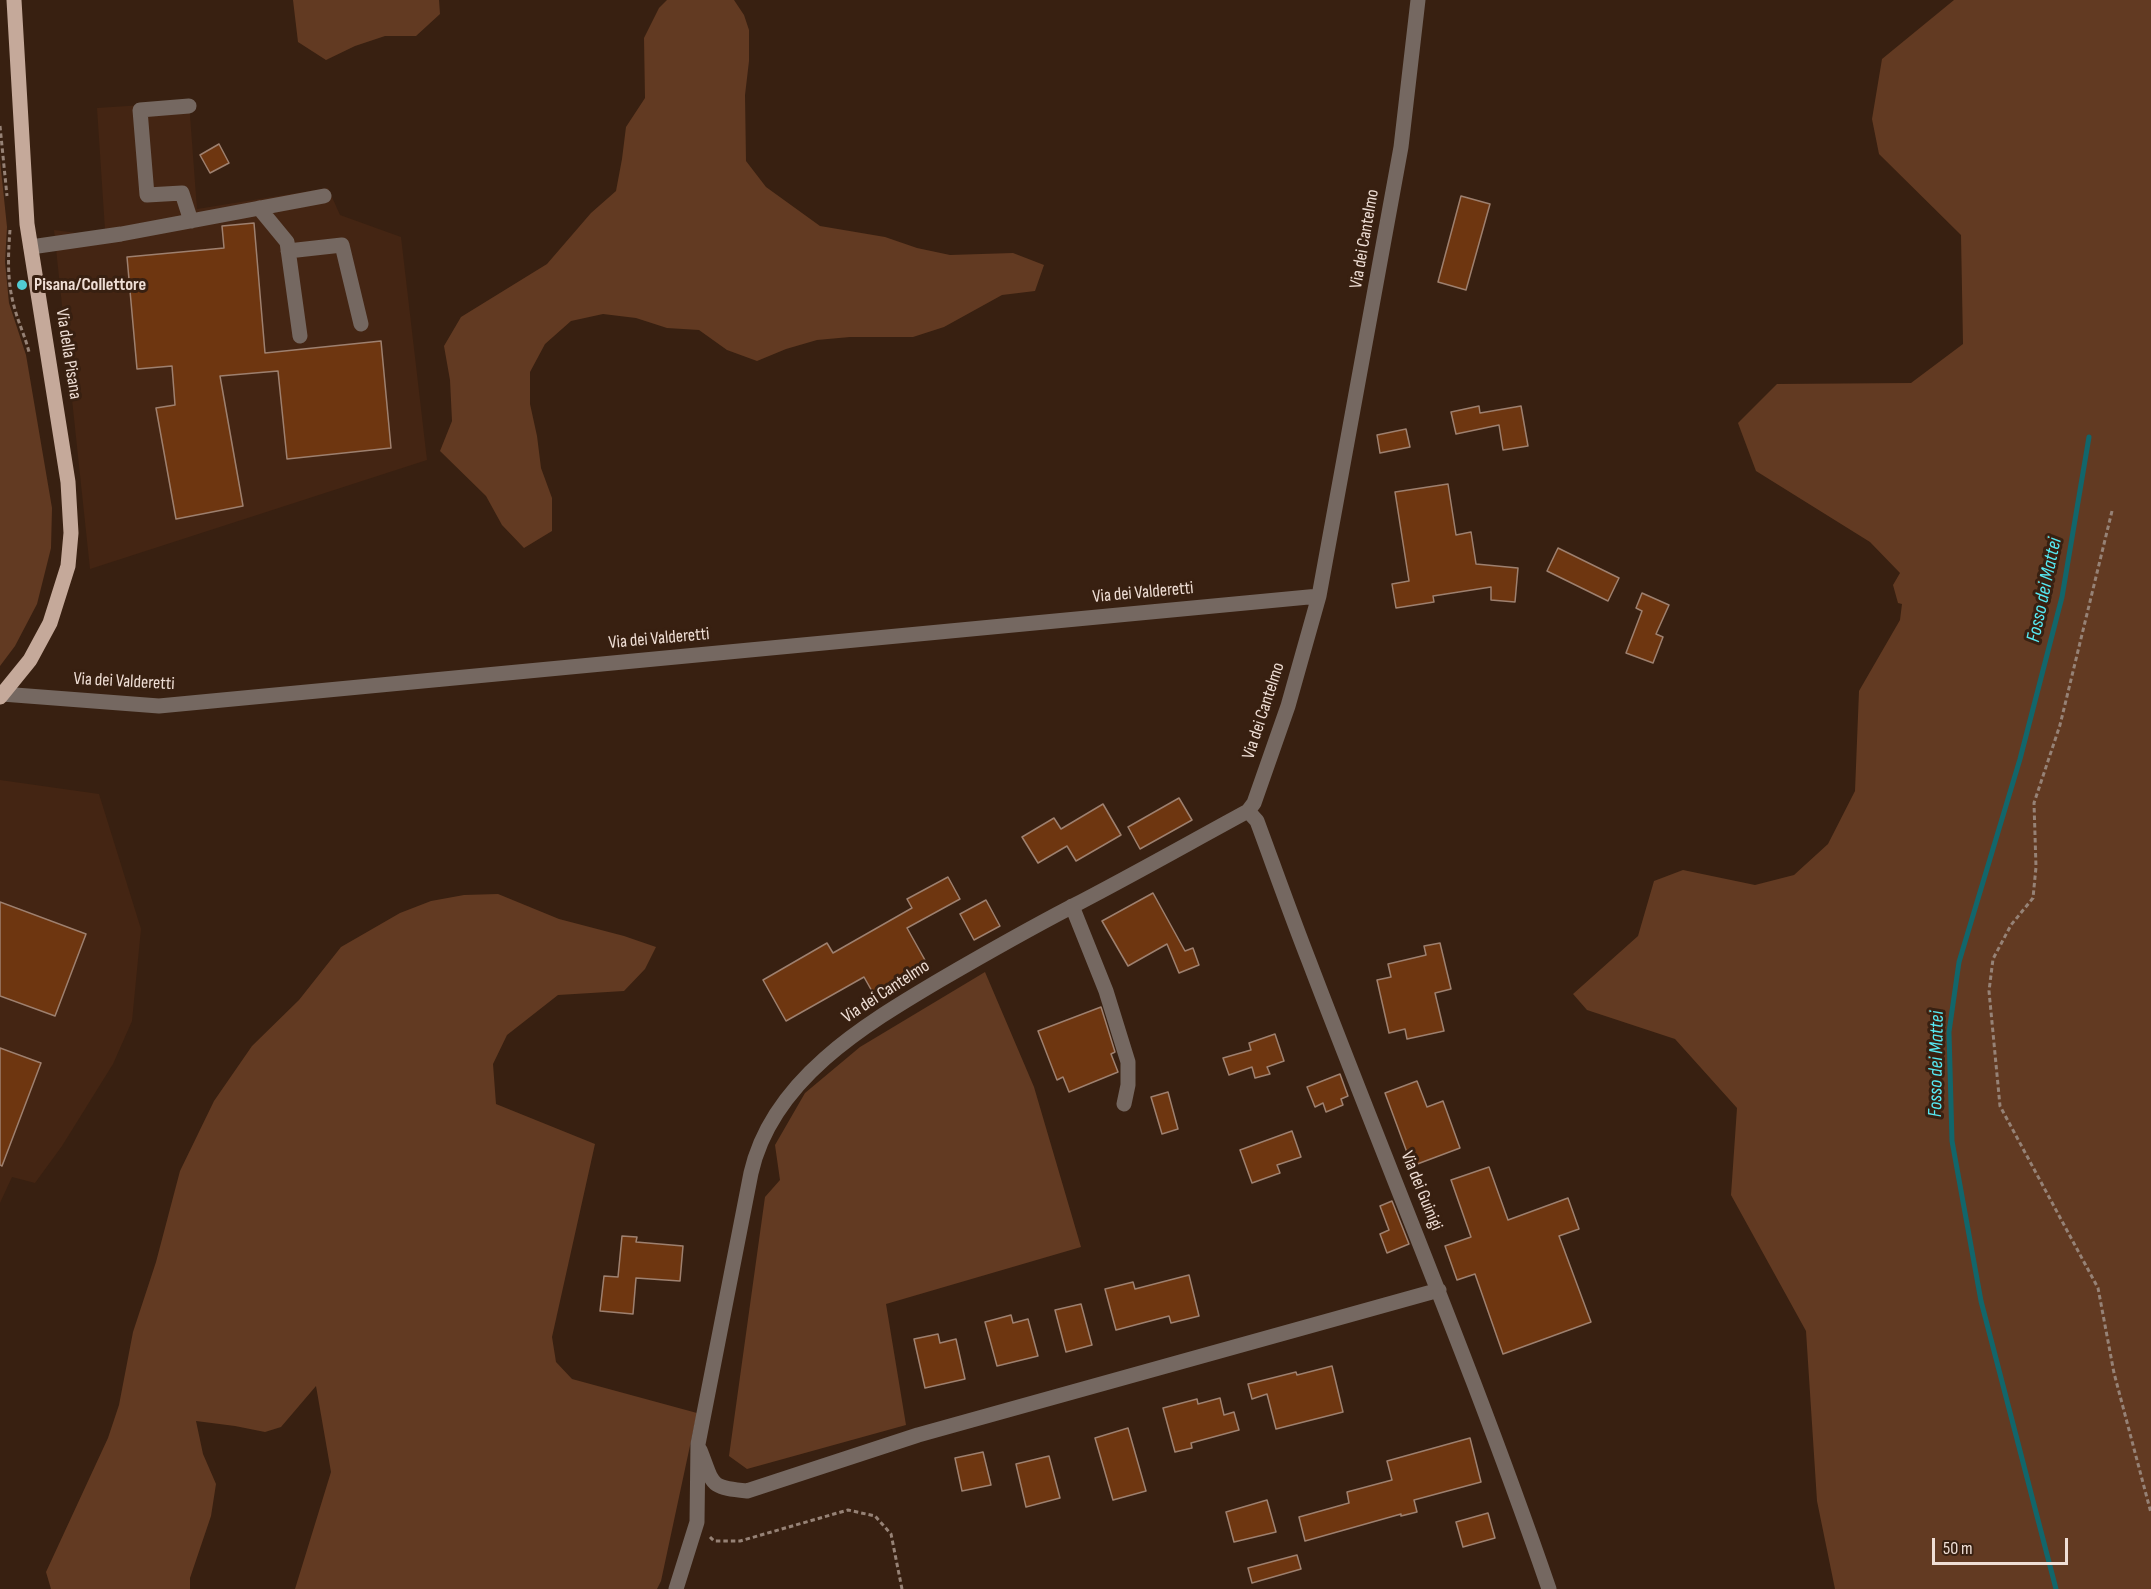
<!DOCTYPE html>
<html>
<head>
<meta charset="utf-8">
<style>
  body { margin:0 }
  #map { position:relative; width:2151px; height:1589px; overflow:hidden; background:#382011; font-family:"Sofia Sans Condensed",sans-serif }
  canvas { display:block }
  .scale { position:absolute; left:1932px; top:1538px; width:136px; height:27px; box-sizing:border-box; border:3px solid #efded5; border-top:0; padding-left:8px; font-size:18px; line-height:21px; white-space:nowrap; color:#efded5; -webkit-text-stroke:4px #382011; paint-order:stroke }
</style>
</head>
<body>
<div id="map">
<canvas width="2151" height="1589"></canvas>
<div class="scale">50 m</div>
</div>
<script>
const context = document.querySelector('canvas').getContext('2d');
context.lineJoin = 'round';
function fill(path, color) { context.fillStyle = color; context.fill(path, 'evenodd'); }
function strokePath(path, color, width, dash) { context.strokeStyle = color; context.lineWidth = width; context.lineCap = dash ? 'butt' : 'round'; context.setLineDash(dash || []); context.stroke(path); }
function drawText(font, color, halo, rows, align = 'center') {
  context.font = font + ' "Sofia Sans Condensed",sans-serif'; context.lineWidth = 6; context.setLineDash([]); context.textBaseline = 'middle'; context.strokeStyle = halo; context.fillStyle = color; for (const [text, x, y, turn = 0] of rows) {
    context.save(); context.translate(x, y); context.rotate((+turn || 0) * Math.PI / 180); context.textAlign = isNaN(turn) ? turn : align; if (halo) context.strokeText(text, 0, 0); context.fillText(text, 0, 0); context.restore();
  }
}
const built = new Path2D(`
  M 189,102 L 197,209 L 328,188 L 340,215 L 401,237 L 427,460 L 90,569 L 54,230 L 77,233 L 105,230 L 97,108 Z
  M 0,780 L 99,794 L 141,929 L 132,1021 L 113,1064 L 62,1146 L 35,1183 L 12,1177 L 0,1203 Z`);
const green = new Path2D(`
  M 293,0 L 439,0 L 440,14 L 416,36 L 385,36 L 355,46 L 326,60 L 298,42 Z
  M 667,0 L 734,0 L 744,15 L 749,30 L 749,61 L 745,95 L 746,161 L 766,187 L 820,226 L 885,237 L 917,248 L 950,255 L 1013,253 L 1044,265 L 1035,291 L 1002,295 L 944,327 L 913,337 L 850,337 L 817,340 L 786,349 L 757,361 L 727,350 L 699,330 L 667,328 L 636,318 L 603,314 L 571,321 L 545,344 L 530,372 L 530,404 L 537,436 L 541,468 L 552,498 L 552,531 L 524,548 L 502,525 L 486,496 L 440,451 L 452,421 L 450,380 L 444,346 L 461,317 L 547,264 L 591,213 L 616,191 L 622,159 L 626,127 L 645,98 L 644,38 L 659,8 Z
  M 1954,0 L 2151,0 L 2151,1589 L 1835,1589 L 1817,1501 L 1806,1331 L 1731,1195 L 1737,1108 L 1675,1039 L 1587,1010 L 1573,994 L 1638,936 L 1654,881 L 1683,870 L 1755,885 L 1794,875 L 1828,844 L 1855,791 L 1859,691 L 1900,620 L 1902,604 L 1898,603 L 1893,585 L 1900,573 L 1870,542 L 1756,471 L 1738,423 L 1777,384 L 1911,383 L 1963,344 L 1961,235 L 1879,154 L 1872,119 L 1882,59 Z
  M 0,160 L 7,227 L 5,262 L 9,303 L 26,355 L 52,508 L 51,548 L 37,604 L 15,646 L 0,666 Z
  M 498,894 L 559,919 L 624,936 L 656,947 L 645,969 L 624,991 L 558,995 L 507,1035 L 493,1064 L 496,1104 L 595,1144 L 552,1337 L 556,1362 L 572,1379 L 697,1413 L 661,1581 L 657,1589 L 295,1589 L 331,1472 L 316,1386 L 281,1427 L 265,1432 L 235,1426 L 196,1421 L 203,1454 L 216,1484 L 211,1516 L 190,1578 L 190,1589 L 51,1589 L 46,1572 L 108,1438 L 119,1405 L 133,1332 L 156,1262 L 180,1171 L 214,1101 L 252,1046 L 299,1000 L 341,947 L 400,913 L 431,901 L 464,895 Z
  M 985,972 L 1034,1087 L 1081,1247 L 886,1304 L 906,1425 L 747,1469 L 729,1456 L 765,1197 L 780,1180 L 775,1145 L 805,1093 L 860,1047 Z`);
const stream = new Path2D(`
  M 2056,1589 L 1981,1301 L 1952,1141 L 1949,1032 L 1959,962 L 2020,759 L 2062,597 L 2089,437`);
const building = new Path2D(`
  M 219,144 L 229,163 L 210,173 L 200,155 Z
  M 1461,196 L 1490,204 L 1466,290 L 1438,282 Z
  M 254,223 L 265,353 L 381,341 L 391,448 L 287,459 L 278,371 L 220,376 L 243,506 L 176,519 L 156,408 L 175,405 L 172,366 L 137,369 L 127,257 L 224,248 L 222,226 Z
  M 1479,406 L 1480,413 L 1521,406 L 1528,446 L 1503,450 L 1499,425 L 1456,434 L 1451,412 Z
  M 1406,429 L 1410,447 L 1380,453 L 1377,435 Z
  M 1448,484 L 1456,535 L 1471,532 L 1476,564 L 1518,568 L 1515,602 L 1491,600 L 1491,587 L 1433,596 L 1434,602 L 1396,608 L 1392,584 L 1409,581 L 1395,492 Z
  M 1558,548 L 1619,578 L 1608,601 L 1547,571 Z
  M 1642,593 L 1669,605 L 1656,634 L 1663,637 L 1653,663 L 1626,653 L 1642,611 L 1636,608 Z
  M 1179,798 L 1192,820 L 1140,849 L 1128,827 Z
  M 1103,804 L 1121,835 L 1076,861 L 1067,846 L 1038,863 L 1022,837 L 1054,818 L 1061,829 Z
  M 948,877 L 960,899 L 907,928 L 930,969 L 877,1000 L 864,977 L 786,1021 L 763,980 L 827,943 L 833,953 L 912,908 L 907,899 Z
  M 1153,893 L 1185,951 L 1193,948 L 1199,965 L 1179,973 L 1167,944 L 1128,966 L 1102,921 Z
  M 986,900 L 1000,926 L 974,940 L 960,914 Z
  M 0,902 L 86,934 L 55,1016 L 0,996 Z
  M 1440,943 L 1451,989 L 1435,993 L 1444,1031 L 1407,1039 L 1405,1029 L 1389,1033 L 1377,980 L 1391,977 L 1388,964 L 1426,955 L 1424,946 Z
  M 1101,1007 L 1115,1052 L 1111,1054 L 1118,1072 L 1069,1092 L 1063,1077 L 1057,1080 L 1038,1031 Z
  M 1275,1034 L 1284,1061 L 1267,1067 L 1270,1074 L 1255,1078 L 1252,1067 L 1229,1075 L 1223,1058 L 1251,1050 L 1249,1043 Z
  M 0,1048 L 41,1063 L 2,1166 L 0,1165 Z
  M 1340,1074 L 1348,1096 L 1341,1099 L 1343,1105 L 1326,1112 L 1323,1103 L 1315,1107 L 1307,1087 Z
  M 1417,1081 L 1427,1107 L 1443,1101 L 1460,1148 L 1412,1166 L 1385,1093 Z
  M 1168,1092 L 1178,1129 L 1162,1134 L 1151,1097 Z
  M 1292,1131 L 1301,1157 L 1277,1165 L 1280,1173 L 1252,1183 L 1240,1150 Z
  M 1489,1167 L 1508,1220 L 1568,1198 L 1579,1229 L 1559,1236 L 1591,1322 L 1503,1354 L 1475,1274 L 1457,1280 L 1445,1246 L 1471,1237 L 1451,1180 Z
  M 1392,1201 L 1409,1244 L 1387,1253 L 1380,1234 L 1389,1230 L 1380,1206 Z
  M 622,1236 L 637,1237 L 636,1242 L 683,1246 L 680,1281 L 636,1278 L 633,1314 L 600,1311 L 604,1276 L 618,1277 Z
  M 1189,1275 L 1199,1316 L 1171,1323 L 1169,1316 L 1116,1330 L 1105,1289 L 1133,1282 L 1135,1289 Z
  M 1081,1304 L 1092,1345 L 1066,1352 L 1055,1310 Z
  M 1011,1315 L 1013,1323 L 1028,1319 L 1038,1356 L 997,1366 L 985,1322 Z
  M 938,1334 L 940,1343 L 956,1339 L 965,1379 L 925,1388 L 914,1339 Z
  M 1332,1366 L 1343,1412 L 1276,1429 L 1267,1394 L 1252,1399 L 1248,1384 L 1296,1372 L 1297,1375 Z
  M 1220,1398 L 1224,1415 L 1234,1412 L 1239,1430 L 1191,1443 L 1192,1448 L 1175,1452 L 1163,1408 L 1197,1399 L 1198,1404 Z
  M 1128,1428 L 1146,1491 L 1113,1500 L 1095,1438 Z
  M 1470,1438 L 1481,1482 L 1414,1500 L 1417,1512 L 1401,1516 L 1401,1514 L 1305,1541 L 1299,1517 L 1349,1503 L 1347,1492 L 1392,1480 L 1387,1461 Z
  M 983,1452 L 991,1485 L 962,1491 L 955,1458 Z
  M 1049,1456 L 1060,1498 L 1026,1507 L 1016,1464 Z
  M 1267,1500 L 1276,1532 L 1234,1542 L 1226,1512 Z
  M 1488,1513 L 1495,1538 L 1463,1547 L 1456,1522 Z
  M 1297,1555 L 1301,1569 L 1252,1583 L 1248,1568 Z`);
const path = new Path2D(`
  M 0,126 L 7,196
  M 10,230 C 8,255 7,281 14,306 C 18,322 25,336 29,352
  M 2112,511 L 2060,725 L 2034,803 L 2036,867 L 2033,898 L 2011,925 L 1993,959 L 1989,991 L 2000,1106 L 2098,1288 L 2114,1373 L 2151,1513
  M 710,1537 L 714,1541 L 740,1541 L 848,1510 L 875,1516 L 891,1534 L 902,1589`);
const minor = new Path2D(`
  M 189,106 L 140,110 L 147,195 L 182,193 L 191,221
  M 259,208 L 287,242 L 300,336
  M 31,247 L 121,234 L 324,196
  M 288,251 L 342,245 L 361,324
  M 2,694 L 159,706 L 1319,596
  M 1248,811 L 1257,821 C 1274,867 1291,915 1309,961 C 1389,1171 1476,1377 1549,1589
  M 1072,906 L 1106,991 L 1128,1062 L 1128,1085 L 1124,1104
  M 700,1450 C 714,1485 708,1487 747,1491 L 918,1435 L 1439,1290
  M 676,1589 L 697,1522 L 698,1444 L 751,1173 C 772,1080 864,1025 940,980 C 983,955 1027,930 1071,907 C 1131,876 1189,843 1248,811 L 1254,803 L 1288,706 L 1319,596 L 1401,147 L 1418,0`);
const major = new Path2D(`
  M 0,697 L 30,660 L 50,623 L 68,566 L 71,533 L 68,482 L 27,224 L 14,0`);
const markers = [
  [22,285,6,"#51ccd4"]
];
const streetNames = [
  ["Via dei Cantelmo",1365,239,-80],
  ["Via della Pisana",68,354,81],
  ["Via dei Valderetti",1143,593,-5],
  ["Via dei Valderetti",659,639,-5],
  ["Via dei Valderetti",124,682,3],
  ["Via dei Cantelmo",1264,711,-72],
  ["Via dei Cantelmo",886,992,-33],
  ["Via dei Guinigi",1421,1191,68]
];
const poiNames = [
  ["Pisana/Collettore",34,285]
];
const waterNames = [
  ["Fosso dei Mattei",2045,590,-78],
  ["Fosso dei Mattei",1937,1064,-89]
];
fill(built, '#442513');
fill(green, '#623a22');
strokePath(stream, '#12666b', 5);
fill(building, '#6e3610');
strokePath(building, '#9e806f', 1.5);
strokePath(path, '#968276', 3, [4.5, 3]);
strokePath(minor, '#756861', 15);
strokePath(major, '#c5a99a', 15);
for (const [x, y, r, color] of markers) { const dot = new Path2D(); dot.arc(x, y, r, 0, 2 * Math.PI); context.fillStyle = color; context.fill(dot); strokePath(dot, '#382011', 2); }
drawText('18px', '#efded5', '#382011', streetNames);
drawText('bold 18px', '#efded5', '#382011', poiNames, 'left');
drawText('italic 20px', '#56e8f2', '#382011', waterNames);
</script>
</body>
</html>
